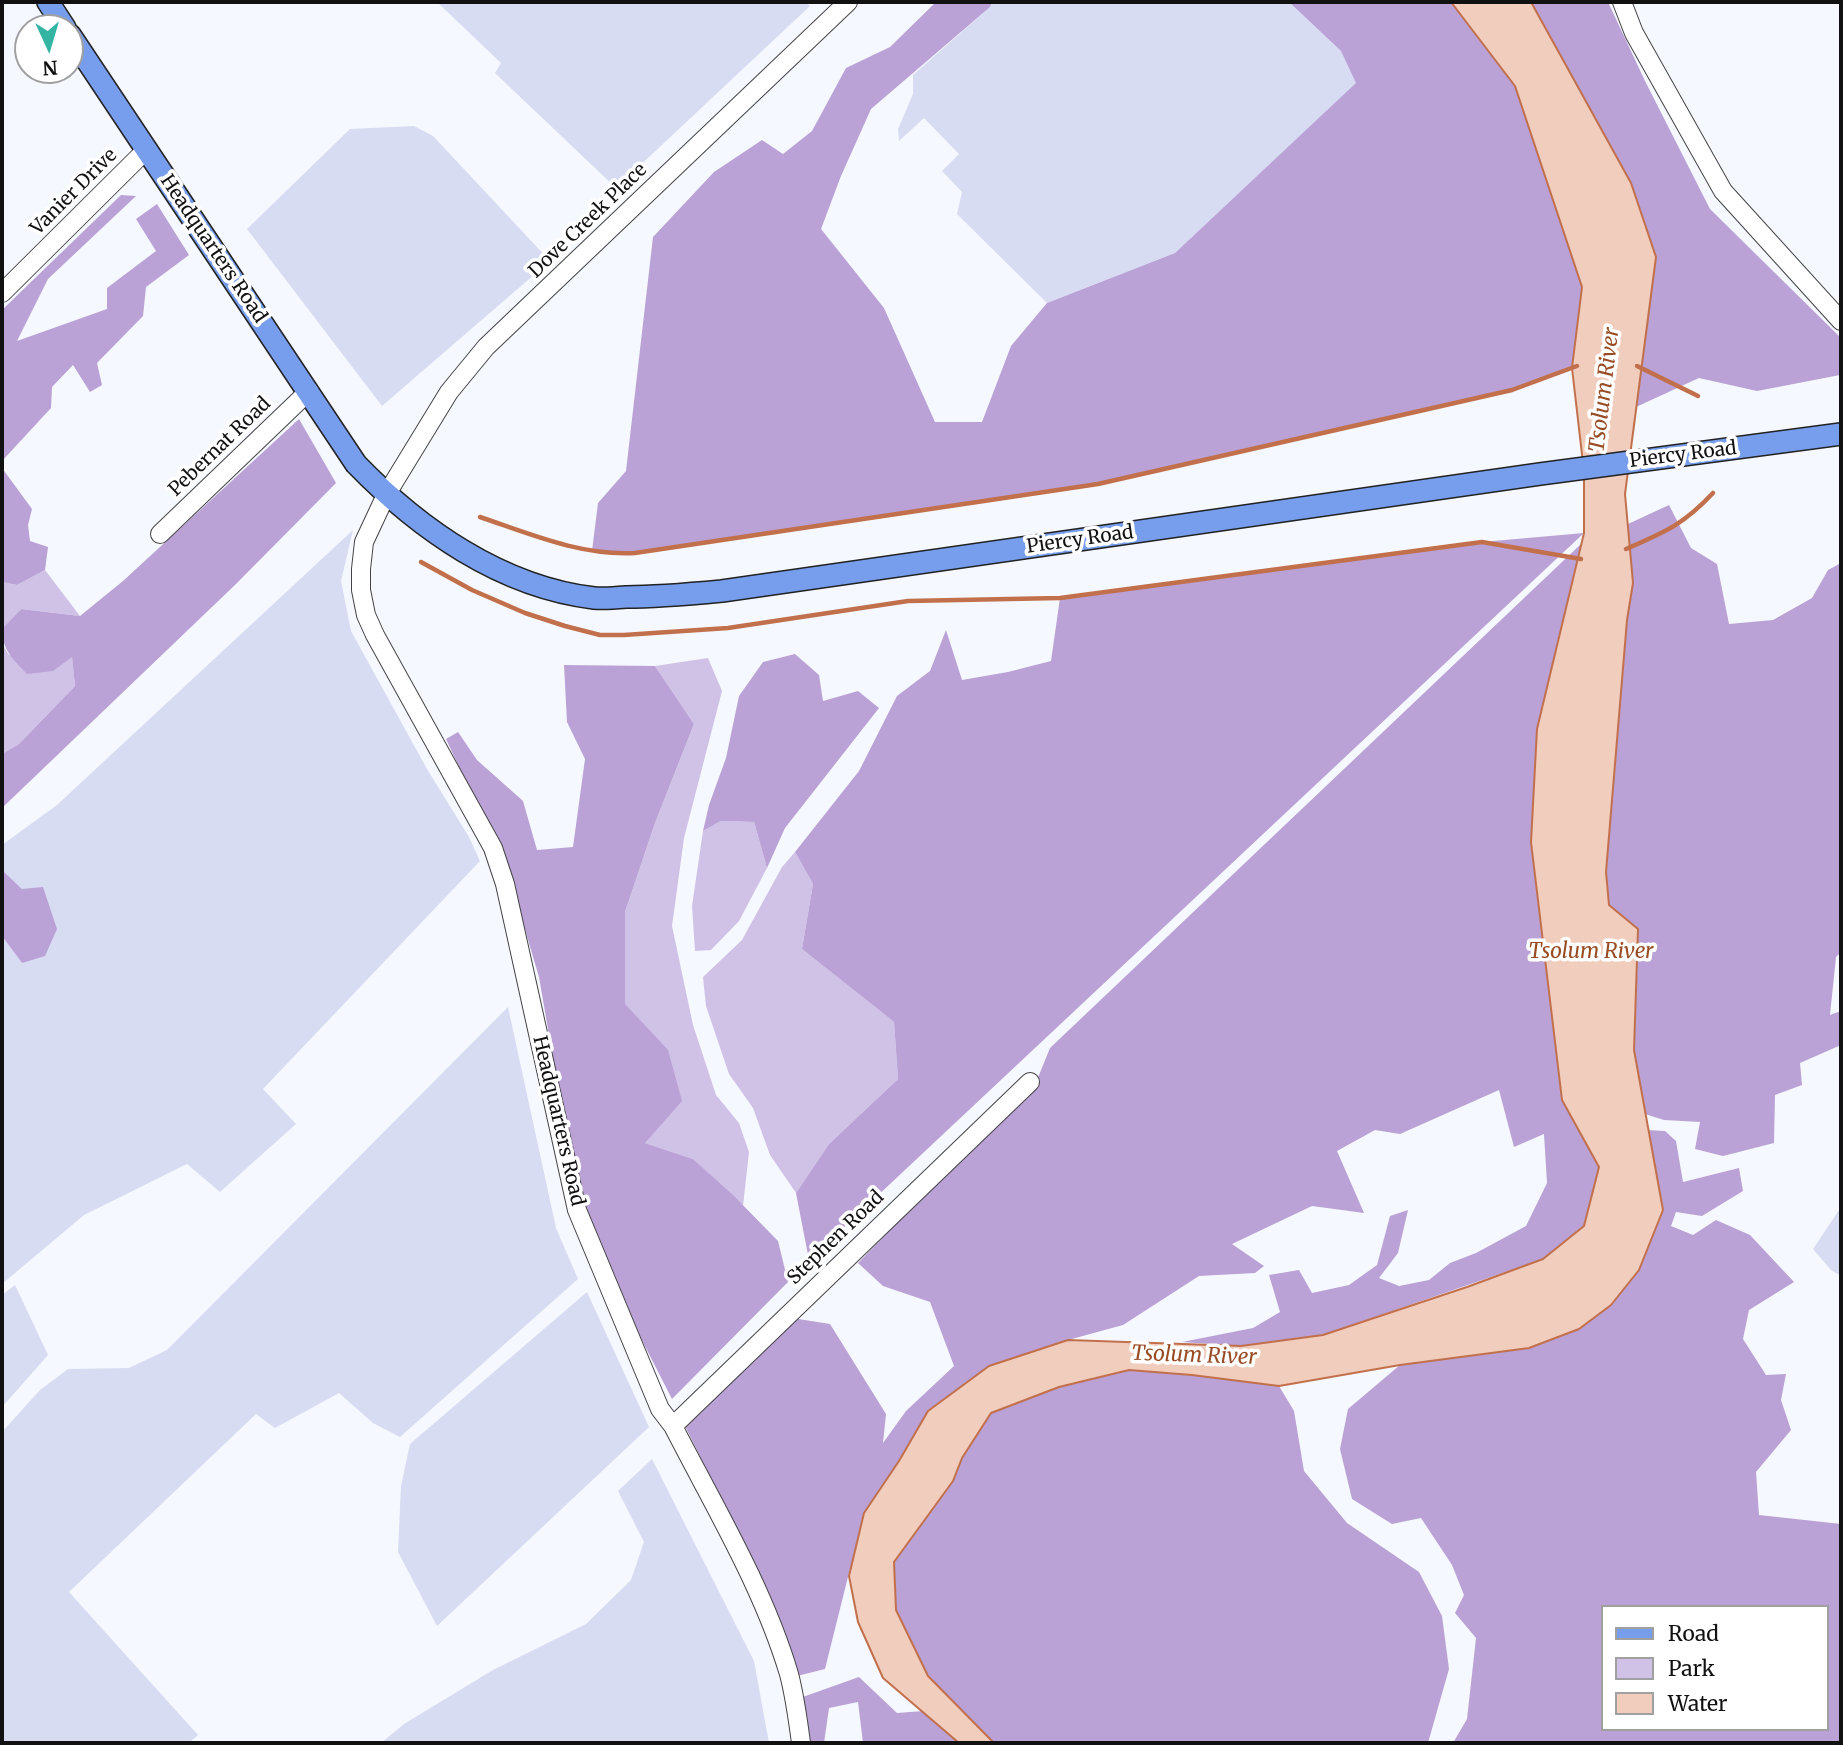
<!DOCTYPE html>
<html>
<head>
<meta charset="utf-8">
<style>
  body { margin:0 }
  #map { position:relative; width:1843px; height:1745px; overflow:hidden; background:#f5f8fe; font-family:Merriweather,serif }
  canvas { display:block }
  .frame { position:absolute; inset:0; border:4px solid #111; pointer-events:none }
  .legend { position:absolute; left:1601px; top:1605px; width:228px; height:126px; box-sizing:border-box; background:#fff; border:2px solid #a0a0a0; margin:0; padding:9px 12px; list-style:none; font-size:21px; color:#111 }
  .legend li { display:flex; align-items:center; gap:14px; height:35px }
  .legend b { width:35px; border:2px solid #a0a0a0 }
  .north { position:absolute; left:14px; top:14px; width:70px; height:70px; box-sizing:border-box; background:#fff; border:2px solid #a0a0a0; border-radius:50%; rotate:176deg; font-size:19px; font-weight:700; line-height:28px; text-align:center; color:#111 }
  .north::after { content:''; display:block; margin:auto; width:24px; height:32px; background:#34b5a4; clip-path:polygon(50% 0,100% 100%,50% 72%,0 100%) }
</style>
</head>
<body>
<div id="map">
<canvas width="1843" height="1745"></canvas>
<div class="frame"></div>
<ul class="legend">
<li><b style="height:9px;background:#779eec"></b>Road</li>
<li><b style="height:19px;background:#d0c1e7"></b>Park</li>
<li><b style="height:19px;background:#f1cdbe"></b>Water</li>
</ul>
<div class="north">N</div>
</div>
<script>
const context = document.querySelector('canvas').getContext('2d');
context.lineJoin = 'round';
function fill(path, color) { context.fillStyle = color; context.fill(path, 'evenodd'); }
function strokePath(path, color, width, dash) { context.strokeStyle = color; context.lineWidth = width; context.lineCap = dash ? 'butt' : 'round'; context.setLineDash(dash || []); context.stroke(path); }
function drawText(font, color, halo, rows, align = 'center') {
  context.font = font + ' Merriweather,serif'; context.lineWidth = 7; context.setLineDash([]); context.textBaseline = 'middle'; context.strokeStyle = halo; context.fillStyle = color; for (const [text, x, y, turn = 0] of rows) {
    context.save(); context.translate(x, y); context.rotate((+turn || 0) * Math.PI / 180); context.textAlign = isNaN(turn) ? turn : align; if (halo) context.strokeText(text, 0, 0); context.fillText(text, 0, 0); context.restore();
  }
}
const farmland = new Path2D(`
  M 437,2 L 805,2 L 810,6 L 616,188 L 495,73 L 501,63 Z
  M 992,2 L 1289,2 L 1341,51 L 1357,83 L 1175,253 L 1047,303 L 957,214 L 962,192 L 942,171 L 959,154 L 924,118 L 899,141 L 898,129 L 913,94 L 913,75 L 990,7 Z
  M 414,126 L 433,136 L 550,261 L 382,406 L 247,229 L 350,129 Z
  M 353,530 L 341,581 L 351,631 L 427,769 L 469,837 L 480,861 L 263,1089 L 296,1124 L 220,1192 L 187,1164 L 84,1215 L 2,1284 L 2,936 L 22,963 L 22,889 L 2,870 L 2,845 L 57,805 Z
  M 508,1007 L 556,1228 L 578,1279 L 400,1437 L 373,1423 L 339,1393 L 275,1428 L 256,1414 L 69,1592 L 198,1735 L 189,1743 L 2,1743 L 2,1432 L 40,1390 L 68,1369 L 129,1368 L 167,1350 Z
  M 1841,1207 L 1841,1276 L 1831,1270 L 1813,1249 Z
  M 15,1285 L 48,1355 L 2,1407 L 2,1295 Z
  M 587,1292 L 649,1427 L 437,1626 L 398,1552 L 401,1486 L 410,1444 Z
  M 652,1459 L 754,1661 L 769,1743 L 381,1743 L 404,1724 L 493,1670 L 586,1624 L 631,1580 L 644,1542 L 618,1491 Z`);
const green = new Path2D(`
  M 45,570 L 80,616 L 21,609 L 2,629 L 2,582 L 17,585 Z
  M 2,644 L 9,655 L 72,656 L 75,686 L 19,744 L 2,754 Z
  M 708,658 L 722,691 L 684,838 L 672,926 L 693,1025 L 716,1095 L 739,1123 L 749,1152 L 743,1206 L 693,1159 L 645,1143 L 625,1004 L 625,912 L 655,823 L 694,724 L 655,666 Z
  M 721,821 L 754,822 L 767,868 L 739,921 L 711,950 L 695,951 L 692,906 L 703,831 Z
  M 795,852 L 813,884 L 802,949 L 894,1022 L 898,1079 L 829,1144 L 796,1193 L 770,1155 L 753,1108 L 729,1074 L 706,1006 L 703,977 L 742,940 L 782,867 Z`);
const forest = new Path2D(`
  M 936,2 L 992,2 L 990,7 L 871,109 L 841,176 L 821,229 L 884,308 L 935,422 L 982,422 L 1011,346 L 1047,303 L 1175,253 L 1356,83 L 1341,51 L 1289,2 L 1451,2 L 1515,86 L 1582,287 L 1572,368 L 1512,390 L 1098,484 L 635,553 L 592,551 L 598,503 L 626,471 L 653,237 L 714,172 L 762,140 L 783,154 L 812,131 L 846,68 L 890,47 Z
  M 1531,2 L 1608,2 L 1645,81 L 1710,209 L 1841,338 L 1840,375 L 1757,391 L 1699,378 L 1636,407 L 1656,257 L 1631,183 Z
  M 121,195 L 136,196 L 48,279 L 17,341 L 107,309 L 107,288 L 156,251 L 136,219 L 157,204 L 189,255 L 146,287 L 143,316 L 97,363 L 102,385 L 90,392 L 73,365 L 52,387 L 51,408 L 2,461 L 2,310 Z
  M 299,419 L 336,483 L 236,584 L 2,808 L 2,754 L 19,744 L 75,686 L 72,657 L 53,671 L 27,674 C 13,659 2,650 2,629 L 21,609 L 80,616 L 123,581 Z
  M 2,468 L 32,509 L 28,525 L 30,541 L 48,547 L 45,570 L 17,585 L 2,582 Z
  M 1669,505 L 1691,548 L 1717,564 L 1729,624 L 1773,620 L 1812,598 L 1828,570 L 1841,563 L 1841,952 L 1836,957 L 1830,1015 L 1841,1011 L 1841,1045 L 1800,1063 L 1802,1085 L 1775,1095 L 1774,1143 L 1723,1156 L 1695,1149 L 1700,1122 L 1664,1120 L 1645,1114 L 1634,1050 L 1638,929 L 1609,905 L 1606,872 L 1627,620 L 1633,583 L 1628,524 Z
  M 1584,533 L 809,1260 L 796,1193 L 829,1144 L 898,1079 L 894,1022 L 802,949 L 813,884 L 795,852 L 859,771 L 897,696 L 930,671 L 946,630 L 962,680 L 1008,672 L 1051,661 L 1060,598 L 1482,542 Z
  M 1581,544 L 1537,729 L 1531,842 L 1562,1100 L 1599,1167 L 1584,1226 L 1543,1259 L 1323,1335 L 1241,1346 L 1182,1342 L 1253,1328 L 1280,1312 L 1269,1275 L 1299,1270 L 1312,1293 L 1349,1285 L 1377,1265 L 1390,1216 L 1408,1210 L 1398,1253 L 1379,1278 L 1399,1286 L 1429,1280 L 1450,1263 L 1476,1253 L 1526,1226 L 1547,1183 L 1544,1134 L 1514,1147 L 1499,1090 L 1400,1134 L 1375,1130 L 1337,1151 L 1364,1213 L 1312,1206 L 1232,1244 L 1264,1266 L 1255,1273 L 1199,1276 L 1123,1325 L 1068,1340 L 989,1366 L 928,1411 L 899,1461 L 864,1513 L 825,1669 L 797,1676 L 754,1566 L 684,1424 L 792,1318 L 830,1324 L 886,1414 L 883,1443 L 906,1411 L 954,1366 L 930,1302 L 883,1286 L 858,1263 L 1037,1080 L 1050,1048 Z
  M 795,654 L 819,675 L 823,701 L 858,691 L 879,708 L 785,828 L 767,868 L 754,822 L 721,821 L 703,831 L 709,805 L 726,758 L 739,696 L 763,662 Z
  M 564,665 L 655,666 L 694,724 L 655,823 L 625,912 L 625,1004 L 668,1050 L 682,1101 L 645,1143 L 693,1159 L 734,1196 L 778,1241 L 788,1282 L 672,1399 L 585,1229 L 577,1197 L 539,977 L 521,916 L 492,838 L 446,739 L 458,732 L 477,760 L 523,801 L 537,850 L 573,847 L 585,759 L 567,722 Z
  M 2,870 L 22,889 L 43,887 L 57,929 L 45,956 L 22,963 L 2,936 Z
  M 1648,1130 L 1665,1131 L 1676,1141 L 1683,1182 L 1739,1168 L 1743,1191 L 1702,1216 L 1676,1212 L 1671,1226 L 1693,1235 L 1716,1220 L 1750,1235 L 1794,1282 L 1749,1310 L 1743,1339 L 1766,1375 L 1786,1374 L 1781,1400 L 1791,1430 L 1756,1472 L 1759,1515 L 1841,1524 L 1841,1743 L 1453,1743 L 1467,1719 L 1476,1638 L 1455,1613 L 1464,1595 L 1452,1565 L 1421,1518 L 1392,1524 L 1352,1499 L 1340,1449 L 1348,1409 L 1400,1365 L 1529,1348 L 1663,1210 ZM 1603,1607 L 1827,1607 L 1827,1729 L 1603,1729 Z
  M 1129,1370 L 1192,1375 L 1279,1386 L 1294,1411 L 1304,1471 L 1347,1523 L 1419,1572 L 1442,1616 L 1449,1669 L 1428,1743 L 994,1743 L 928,1676 L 896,1610 L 894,1562 L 953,1481 L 962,1458 L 990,1413 L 1059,1387 Z
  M 859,1677 L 897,1713 L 923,1711 L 959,1743 L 863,1743 L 858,1702 L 829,1708 L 824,1743 L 807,1743 L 800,1698 Z`);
const water = new Path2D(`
  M 1451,2 L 1531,2 L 1631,183 L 1656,257 L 1625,494 L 1633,583 L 1627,620 L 1606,872 L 1609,905 L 1638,929 L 1634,1050 L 1663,1210 L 1639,1270 L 1611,1305 L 1579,1329 L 1529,1348 L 1400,1365 L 1279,1386 L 1192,1375 L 1129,1370 L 1059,1387 L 991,1413 L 962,1458 L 953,1481 L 894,1562 L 896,1610 L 928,1676 L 994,1743 L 959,1743 L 883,1678 L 858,1622 L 849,1576 L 864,1513 L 899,1461 L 928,1411 L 989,1366 L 1068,1340 L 1241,1346 L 1323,1335 L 1467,1287 L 1543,1259 L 1584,1226 L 1599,1167 L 1562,1100 L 1531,842 L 1537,729 L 1584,533 L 1584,472 L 1572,368 L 1582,287 L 1515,86 Z`);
const stream = new Path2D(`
  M 1637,366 L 1698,396
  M 480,517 C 530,534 581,556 635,553 L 1098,484 L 1512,390 L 1577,366
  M 1626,549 C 1665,532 1683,525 1713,493
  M 421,562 L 472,590 L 525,613 L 565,626 L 600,635 L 624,635 L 728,628 L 908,601 L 1060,598 L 1482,542 L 1581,559`);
const minor = new Path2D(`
  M 1622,2 L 1634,33 L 1723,191 L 1841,321
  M 2,293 L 146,150
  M 160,534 L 309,391
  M 673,1426 L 1030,1082
  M 801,1743 C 798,1720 795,1697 789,1674 C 763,1587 714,1506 673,1426 L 660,1409 L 577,1210 L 505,884 L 493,848 L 375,635 L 366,615 L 361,590 L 361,569 L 364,542 L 386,495 L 449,392 L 486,347 L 848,2`);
const major = new Path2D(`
  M 48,2 L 65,28
  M 70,35 L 356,464 C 419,529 501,587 594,598 C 604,599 615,598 626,597 C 658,597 690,594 722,591 L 1540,474 L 1841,434`);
const streetNames = [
  ["Vanier Drive",74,192,-45],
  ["Dove Creek Place",588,221,-44],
  ["Headquarters Road",213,249,56],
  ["Pebernat Road",220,447,-44],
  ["Piercy Road",1683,455,-7],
  ["Piercy Road",1080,540,-8],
  ["Headquarters Road",558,1121,77],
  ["Stephen Road",836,1238,-44]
];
const waterNames = [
  ["Tsolum River",1605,390,-83],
  ["Tsolum River",1591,952],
  ["Tsolum River",1194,1356,2]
];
fill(farmland, '#d7dcf3');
fill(green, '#d0c1e7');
fill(forest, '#baa1d6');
fill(water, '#f1cdbe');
strokePath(water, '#c2704c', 2);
strokePath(stream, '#c2704c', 4.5);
strokePath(minor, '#444', 20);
strokePath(major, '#222', 24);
strokePath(minor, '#fff', 18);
strokePath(major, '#779eec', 21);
drawText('19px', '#111', '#fff', streetNames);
drawText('italic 21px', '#994c24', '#fff', waterNames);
</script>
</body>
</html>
